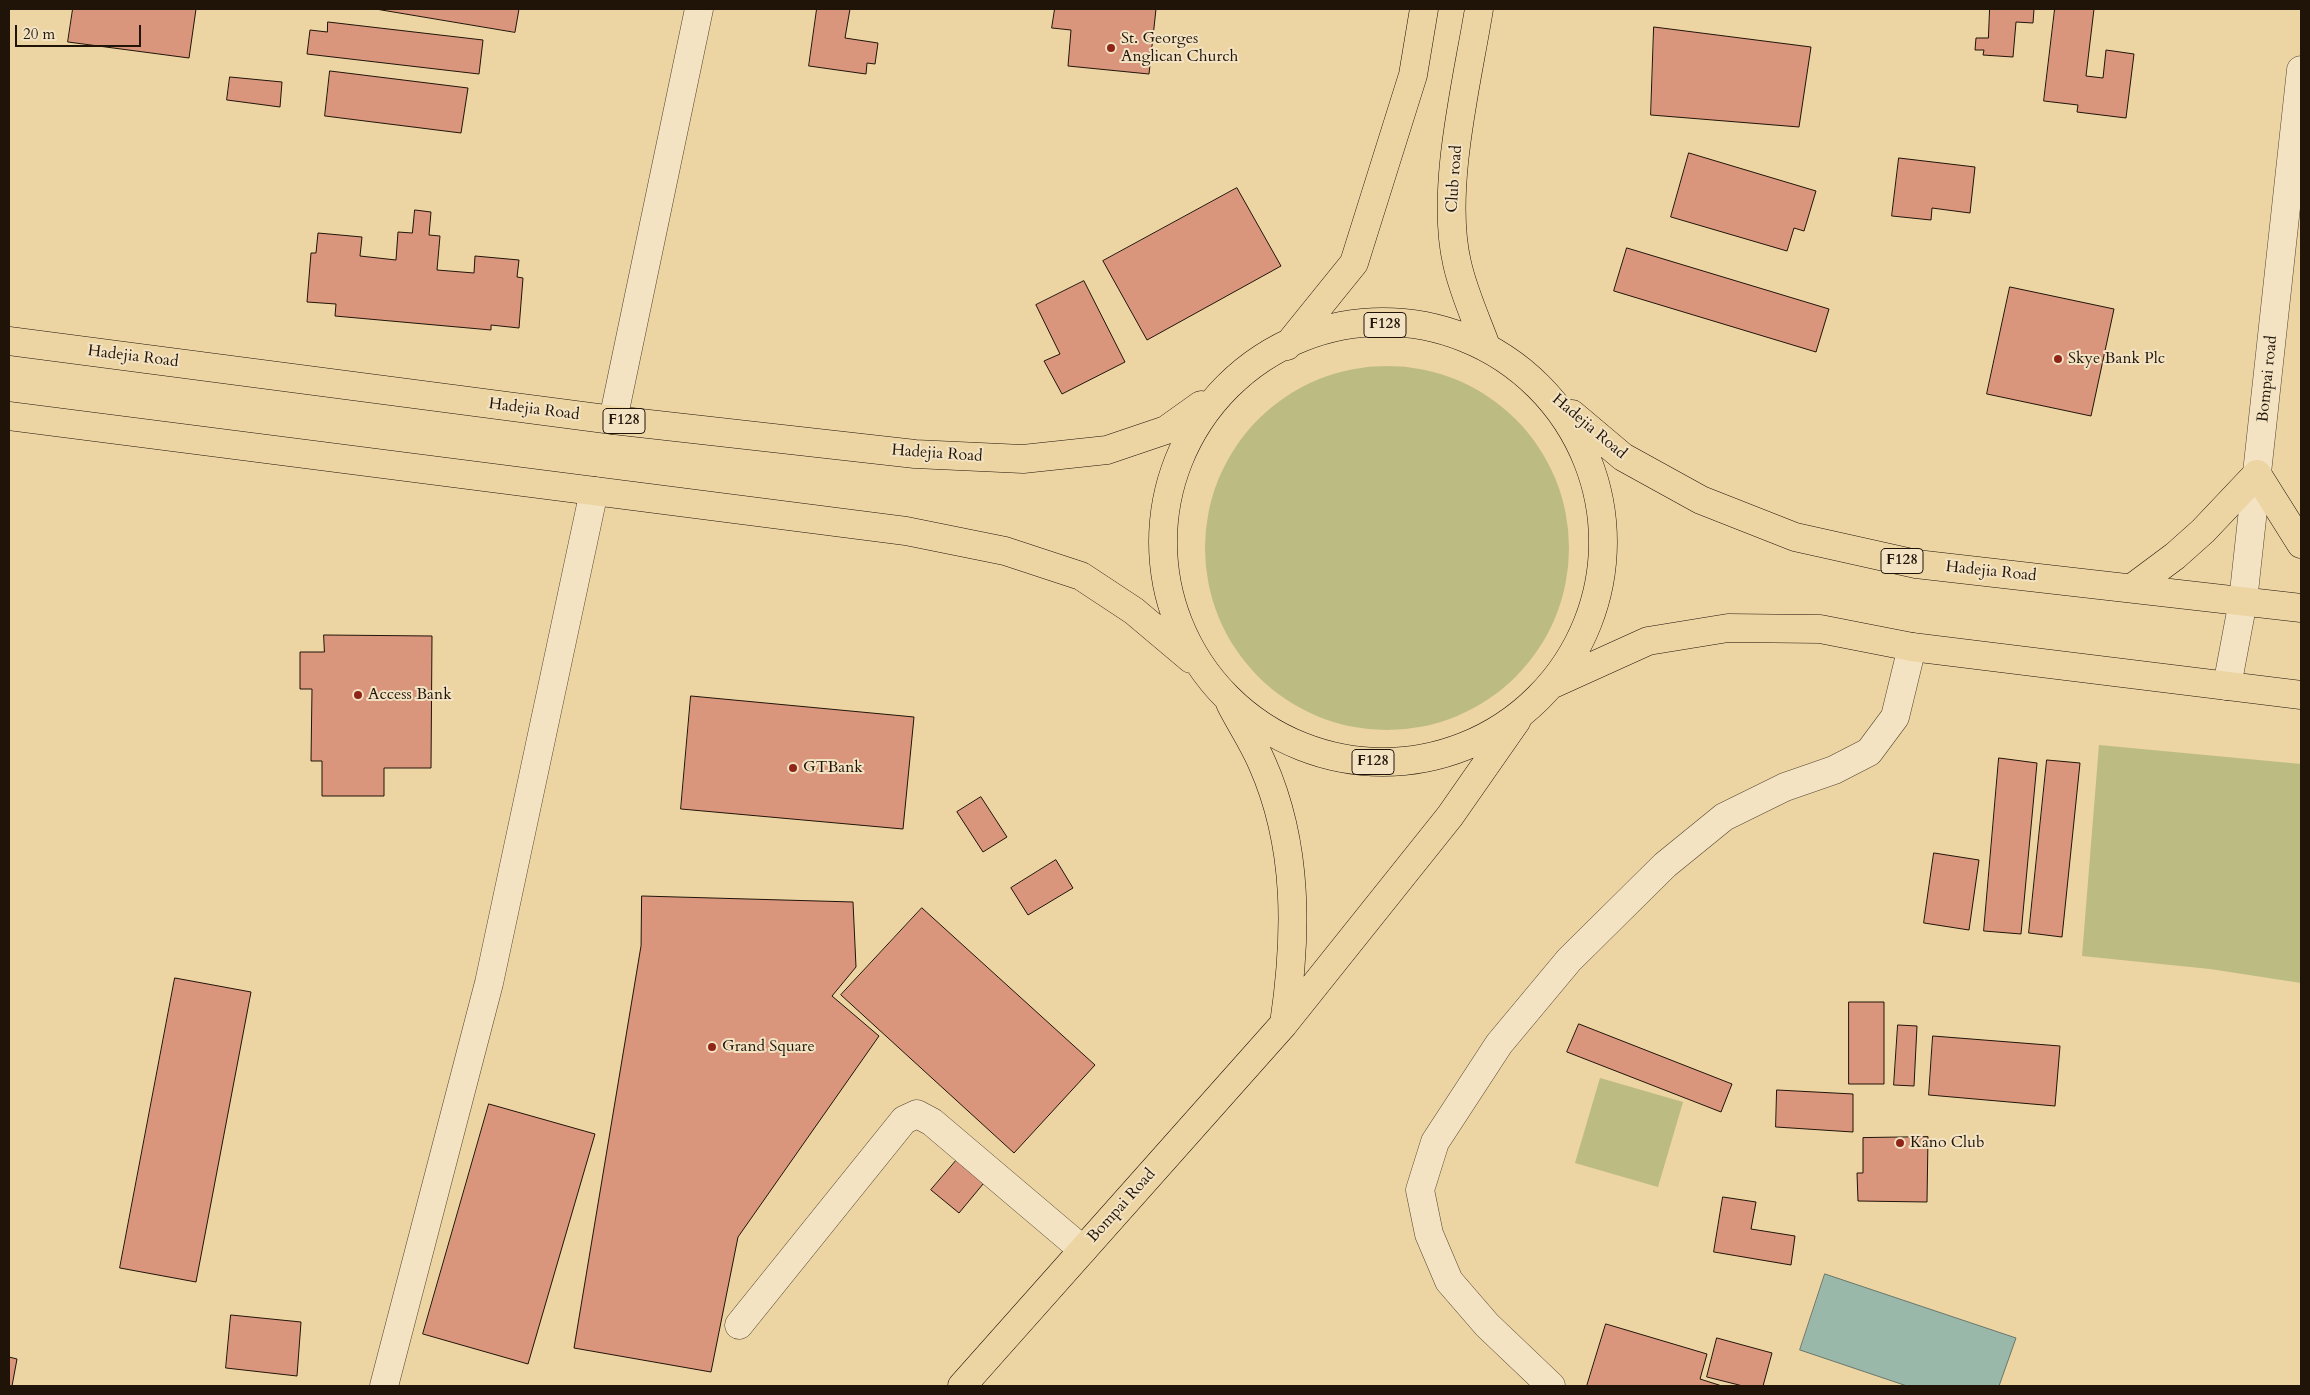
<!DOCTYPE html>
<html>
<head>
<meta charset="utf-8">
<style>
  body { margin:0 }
  #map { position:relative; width:2310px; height:1395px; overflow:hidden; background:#ecd4a3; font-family:Cardo,serif }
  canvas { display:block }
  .frame { position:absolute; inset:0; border:10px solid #201409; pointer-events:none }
  .scale { position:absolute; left:15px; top:25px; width:126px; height:22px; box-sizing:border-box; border:2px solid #201409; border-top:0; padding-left:6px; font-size:15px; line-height:18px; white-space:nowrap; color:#201409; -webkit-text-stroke:4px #f3e3c3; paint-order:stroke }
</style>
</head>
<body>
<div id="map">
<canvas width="2310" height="1395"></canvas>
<div class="frame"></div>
<div class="scale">20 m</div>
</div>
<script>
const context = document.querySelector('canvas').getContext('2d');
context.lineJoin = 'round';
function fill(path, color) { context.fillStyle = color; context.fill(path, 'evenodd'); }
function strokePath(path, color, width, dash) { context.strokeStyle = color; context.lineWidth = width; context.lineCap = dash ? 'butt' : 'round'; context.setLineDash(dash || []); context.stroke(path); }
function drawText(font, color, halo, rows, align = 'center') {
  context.font = font + ' Cardo,serif'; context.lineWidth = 4; context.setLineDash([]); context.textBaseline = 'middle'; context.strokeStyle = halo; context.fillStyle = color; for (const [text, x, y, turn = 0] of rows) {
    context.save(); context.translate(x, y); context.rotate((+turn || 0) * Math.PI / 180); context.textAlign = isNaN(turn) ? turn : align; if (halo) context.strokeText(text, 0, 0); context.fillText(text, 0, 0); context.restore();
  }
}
const green = new Path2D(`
  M1205 548a182 182 0 1 1 364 0a182 182 0 1 1-364 0Z
  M 2099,745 L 2301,764 L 2301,983 L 2210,969 L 2082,956 Z
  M 1600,1078 L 1683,1102 L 1658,1187 L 1575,1163 Z`);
const water = new Path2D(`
  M 1825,1274 L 2016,1338 L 1999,1386 L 1907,1386 L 1800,1350 Z`);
const building = new Path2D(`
  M 73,9 L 196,9 L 189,58 L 68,42 Z
  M 376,9 L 519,9 L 515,32 Z
  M 817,9 L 850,9 L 845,38 L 878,43 L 875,64 L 867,63 L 866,74 L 809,66 Z
  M 1055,9 L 1156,9 L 1149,74 L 1068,66 L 1071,30 L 1052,28 Z
  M 1990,9 L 2034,9 L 2033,23 L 2016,22 L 2013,57 L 1983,55 L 1984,50 L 1975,50 L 1976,38 L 1988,38 Z
  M 2055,9 L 2094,9 L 2086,76 L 2103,78 L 2106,50 L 2134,54 L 2126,118 L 2077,112 L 2078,105 L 2044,101 Z
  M 328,22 L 483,40 L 479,74 L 307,54 L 310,30 L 327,32 Z
  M 1654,27 L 1811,47 L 1799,127 L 1651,115 Z
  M 330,71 L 468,88 L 461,133 L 325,116 Z
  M 230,77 L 282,82 L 280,107 L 227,100 Z
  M 1689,153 L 1816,191 L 1804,231 L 1794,228 L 1787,251 L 1671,217 Z
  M 1899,158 L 1975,167 L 1970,213 L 1932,208 L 1931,220 L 1892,216 Z
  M 1237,188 L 1281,266 L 1147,340 L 1103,261 Z
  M 415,210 L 431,212 L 429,235 L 440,236 L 437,270 L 474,273 L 475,256 L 519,260 L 517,277 L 523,278 L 519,328 L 491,325 L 491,330 L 335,316 L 336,304 L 307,302 L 311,253 L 316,253 L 318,233 L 362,237 L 360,256 L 396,260 L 398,232 L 412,233 Z
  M 1627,248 L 1829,309 L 1816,352 L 1614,291 Z
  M 1084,281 L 1125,362 L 1062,394 L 1044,361 L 1060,354 L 1036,305 Z
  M 2010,287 L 2114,309 L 2091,416 L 1987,394 Z
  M 324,635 L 432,636 L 431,768 L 384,768 L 384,796 L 322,796 L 322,761 L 311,761 L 312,689 L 300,689 L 300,652 L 324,652 Z
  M 691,696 L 914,717 L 903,829 L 681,809 Z
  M 1999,758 L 2037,763 L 2021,934 L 1984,931 Z
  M 2047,760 L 2080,763 L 2062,937 L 2029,933 Z
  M 981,797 L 1007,837 L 983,852 L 957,812 Z
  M 1934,853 L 1979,860 L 1969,930 L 1924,923 Z
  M 1056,860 L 1073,888 L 1028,915 L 1011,888 Z
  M 642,896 L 853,902 L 856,967 L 832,996 L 879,1036 L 738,1237 L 711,1372 L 574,1348 L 641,946 Z
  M 922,908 L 1095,1065 L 1014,1153 L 841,995 Z
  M 175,978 L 251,992 L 196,1282 L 120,1268 Z
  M 1849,1002 L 1884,1002 L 1884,1084 L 1849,1084 Z
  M 1579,1024 L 1732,1084 L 1721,1112 L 1567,1052 Z
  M 1898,1025 L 1917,1026 L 1914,1086 L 1894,1085 Z
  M 1933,1036 L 2060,1046 L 2055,1106 L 1929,1095 Z
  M 1777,1090 L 1853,1094 L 1853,1132 L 1776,1127 Z
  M 489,1104 L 595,1134 L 528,1364 L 423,1334 Z
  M 1928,1137 L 1927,1202 L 1858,1201 L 1857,1173 L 1863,1173 L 1863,1138 Z
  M 961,1155 L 988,1178 L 959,1213 L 931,1190 Z
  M 1723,1197 L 1756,1202 L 1751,1229 L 1795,1236 L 1791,1265 L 1714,1252 Z
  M 231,1315 L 301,1322 L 297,1376 L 226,1368 Z
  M 1606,1324 L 1707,1354 L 1700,1379 L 1722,1386 L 1587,1386 Z
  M 1717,1338 L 1772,1353 L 1763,1386 L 1743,1386 L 1707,1377 Z
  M 9,1357 L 17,1359 L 12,1386 L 9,1386 Z`);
const minor = new Path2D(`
  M 613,420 L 699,9
  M 2227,686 L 2243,601 L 2301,70
  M 739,1325 L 904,1120 L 917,1114 L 932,1122 L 1083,1250
  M 384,1386 L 489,983 L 594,491
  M 1551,1386 L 1487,1325 L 1449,1281 L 1429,1234 L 1420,1190 L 1435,1142 L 1499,1044 L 1569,960 L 1665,865 L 1724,817 L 1785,787 L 1834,770 L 1869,752 L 1895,717 L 1912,647`);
const major = new Path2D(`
  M 1479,9 C 1467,83 1440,190 1457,263 C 1463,291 1476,319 1486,346
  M1163 542a220 220 0 1 1 440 0a220 220 0 1 1-440 0Z
  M 9,341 L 613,420 L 915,454 L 1023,459 L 1107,450 L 1166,430 L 1201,405
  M 1287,346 L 1354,263 L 1413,75 L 1424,9
  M 1572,414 L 1623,457 L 1701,500 L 1795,537 L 1916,564 L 2301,608
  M 9,416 L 906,531 L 1005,551 L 1081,576 L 1134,611 L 1191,659
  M 2132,588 L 2175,556 L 2203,531 L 2257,474 L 2301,544
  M 1553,684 L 1648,641 L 1728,628 L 1820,629 L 1912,647 L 2301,695
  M 1230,703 C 1240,723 1253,742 1262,763 C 1299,846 1297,936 1284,1024
  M 962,1386 L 1283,1025 L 1450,816 L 1517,720`);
const markers = [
  [1111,48,5,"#8f2418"],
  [2058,359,5,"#8f2418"],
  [358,695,5,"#8f2418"],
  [793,768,5,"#8f2418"],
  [712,1047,5,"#8f2418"],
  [1900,1143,5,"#8f2418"]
];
const shields = [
  [1385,325,42],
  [624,421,42],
  [1902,561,42],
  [1373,762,42]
];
const shieldNames = [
  ["F128",1385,325],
  ["F128",624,421],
  ["F128",1902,561],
  ["F128",1373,762]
];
const poiNames = [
  ["St. Georges",1121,39],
  ["Anglican Church",1121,57],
  ["Skye Bank Plc",2068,359],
  ["Access Bank",368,695],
  ["GTBank",803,768],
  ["Grand Square",722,1047],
  ["Kano Club",1910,1143]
];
const streetNames = [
  ["Club road",1455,179,-86],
  ["Hadejia Road",133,357,7],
  ["Bompai road",2268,379,-84],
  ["Hadejia Road",534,410,7],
  ["Hadejia Road",1589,427,40],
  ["Hadejia Road",937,454,4],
  ["Hadejia Road",1991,572,6],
  ["Bompai Road",1122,1206,-48]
];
fill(green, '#bcbb82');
fill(water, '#99b8aa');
strokePath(water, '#69766a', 1);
fill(building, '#da967d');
strokePath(building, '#201409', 1);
strokePath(minor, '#534430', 29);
strokePath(major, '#201409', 29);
strokePath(minor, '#f3e3c3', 28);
strokePath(major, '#ecd4a3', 28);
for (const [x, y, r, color] of markers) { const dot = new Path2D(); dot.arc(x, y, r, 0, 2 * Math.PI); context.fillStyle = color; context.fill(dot); strokePath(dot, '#f3e3c3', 2); }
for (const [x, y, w] of shields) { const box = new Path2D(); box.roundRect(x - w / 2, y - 12.5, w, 25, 4); context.fillStyle = '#f3e3c3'; context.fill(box); strokePath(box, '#201409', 1); }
drawText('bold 15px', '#201409', null, shieldNames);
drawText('16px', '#201409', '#f3e3c3', poiNames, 'left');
drawText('16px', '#201409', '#f3e3c3', streetNames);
</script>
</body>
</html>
